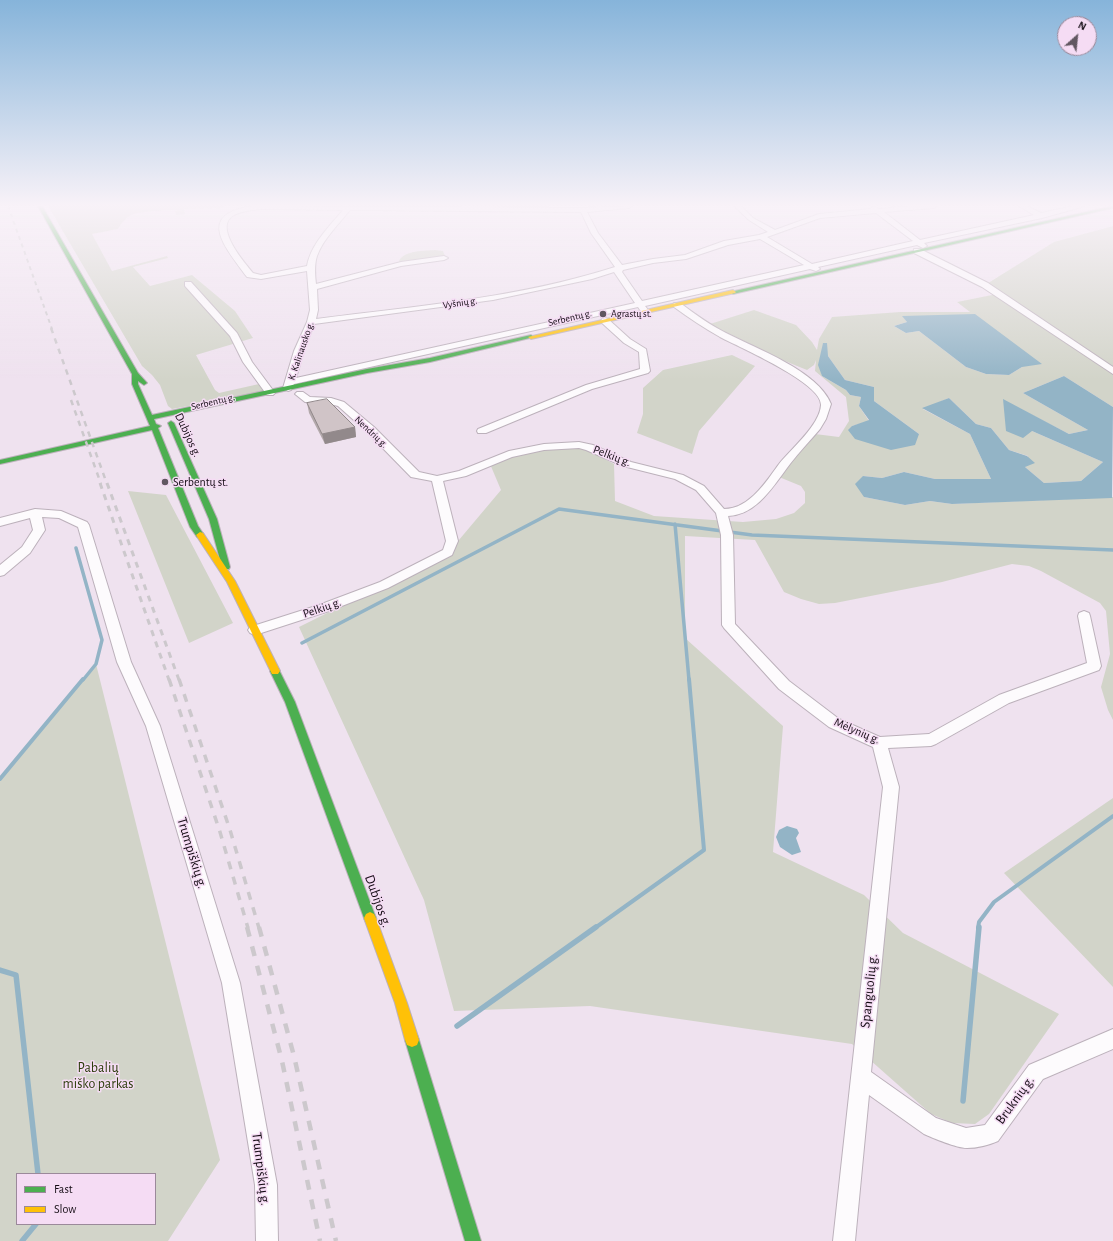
<!DOCTYPE html>
<html>
<head>
<meta charset="utf-8">
<style>
  body { margin:0 }
  #map { position:relative; width:1113px; height:1241px; overflow:hidden; background:#efe2ef; font-family:"Alegreya Sans",sans-serif }
  canvas { display:block }
  .legend { position:absolute; left:16px; top:1173px; width:140px; height:52px; box-sizing:border-box; background:#f5dcf4; border:1px solid #9b899a; margin:0; padding:5px 7px; list-style:none; font-size:12px; color:#140c14 }
  .legend li { display:flex; align-items:center; gap:8px; height:20px }
  .legend b { width:20px; border:1px solid #9b899a }
  .north { position:absolute; left:1057px; top:16px; width:40px; height:40px; box-sizing:border-box; background:#f5dcf4; border:1px solid #9b899a; border-radius:50%; rotate:27deg; font-size:11px; font-weight:700; line-height:16px; text-align:center; color:#140c14 }
  .north::after { content:''; display:block; margin:auto; width:14px; height:18px; background:#615761; clip-path:polygon(50% 0,100% 100%,50% 72%,0 100%) }
</style>
</head>
<body>
<div id="map">
<canvas width="1113" height="1241"></canvas>
<ul class="legend">
<li><b style="height:5px;background:#4caf50"></b>Fast</li>
<li><b style="height:5px;background:#ffc107"></b>Slow</li>
</ul>
<div class="north">N</div>
</div>
<script>
const context = document.querySelector('canvas').getContext('2d');
context.lineJoin = 'round';
function fill(path, color) { context.fillStyle = color; context.fill(path, 'evenodd'); }
function strokePath(path, color, width, dash) { context.strokeStyle = color; context.lineWidth = width; context.lineCap = dash ? 'butt' : 'round'; context.setLineDash(dash || []); context.stroke(path); }
function drawText(font, color, halo, rows, align = 'center') {
  context.font = font + ' "Alegreya Sans",sans-serif'; context.lineWidth = 3; context.setLineDash([]); context.textBaseline = 'middle'; context.strokeStyle = halo; context.fillStyle = color; for (const [text, x, y, turn = 0] of rows) {
    context.save(); context.translate(x, y); context.rotate((+turn || 0) * Math.PI / 180); context.textAlign = isNaN(turn) ? turn : align; if (halo) context.strokeText(text, 0, 0); context.fillText(text, 0, 0); context.restore();
  }
}
const green = new Path2D(`
  M 48,206 L 225,206 L 223,208 L 184,209 L 185,214 L 176,215 L 175,211 L 181,210 C 171,210 140,211 131,215 C 126,218 121,223 118,229 L 92,234 L 112,271 L 167,256 L 168,258 L 133,267 L 150,286 L 192,275 L 235,311 L 253,338 L 196,355 L 215,390 L 219,393 L 259,384 L 264,392 L 172,409 L 168,406 L 160,385 L 152,375 L 142,366 Z
  M 1113,226 L 1113,407 L 1064,376 L 1023,393 L 1088,430 L 1069,434 L 1003,400 L 1032,431 L 1103,462 L 1081,481 L 1044,483 L 1025,467 L 1028,456 L 1009,450 L 991,428 L 976,424 L 949,398 L 923,409 L 970,434 L 991,479 L 935,479 L 904,472 L 882,478 L 863,476 L 864,497 L 905,505 L 930,501 L 952,504 L 1113,497 L 1113,720 L 1108,710 L 1101,687 L 1110,654 L 1106,611 L 1100,603 L 1041,571 L 1029,566 L 1012,564 L 942,582 L 835,603 L 819,604 L 801,599 L 784,592 L 755,540 L 685,536 L 685,638 L 783,726 L 773,852 L 864,895 L 903,933 L 1059,1014 L 989,1114 L 975,1124 L 952,1123 L 931,1114 L 852,1044 L 590,1006 L 454,1011 L 424,900 L 299,627 L 448,553 L 501,490 L 490,464 C 516,454 556,442 584,449 C 594,452 604,459 614,464 L 615,501 L 654,516 L 743,522 L 776,519 L 794,513 L 805,503 L 805,492 L 801,486 L 779,477 L 815,434 L 839,437 L 849,421 L 846,397 L 815,371 L 816,360 L 814,365 L 807,370 C 774,357 740,342 710,324 L 754,310 L 796,325 L 812,342 L 817,350 L 819,339 L 832,317 L 900,312 L 970,312 L 957,302 L 997,294 L 985,285 L 1054,242 ZM 903,316 L 1022,367 L 1009,375 L 986,374 L 966,367 L 919,331 L 906,333 L 894,326 L 907,322 ZM 823,344 L 828,356 L 845,380 L 874,387 L 874,401 L 919,434 L 852,426 L 869,421 L 859,406 L 861,397 L 850,395 L 846,390 L 822,376 L 821,370 Z
  M 435,250 L 443,251 L 445,256 L 401,264 L 399,261 C 404,250 425,251 435,250 Z
  M 732,355 L 755,366 L 699,431 L 692,454 L 637,433 L 643,414 L 643,388 L 663,370 Z
  M 128,491 L 166,495 L 233,623 L 189,643 Z
  M 96,664 L 220,1160 L 168,1241 L 0,1241 L 0,779 ZM 17,1174 L 155,1174 L 155,1224 L 17,1224 Z
  M 1113,798 L 1113,987 L 1004,873 Z`);
const water = new Path2D(`
  M 975,314 L 1042,364 L 1022,367 L 1009,375 L 986,374 L 966,367 L 919,331 L 906,333 L 894,326 L 907,322 L 902,316 Z
  M 823,343 L 827,343 L 828,356 L 845,380 L 874,387 L 874,401 L 919,434 L 915,445 L 891,450 L 855,439 L 848,430 L 852,426 L 869,420 L 859,406 L 861,397 L 850,395 L 846,390 L 822,376 L 818,365 Z
  M 1064,376 L 1113,407 L 1112,498 L 952,504 L 930,501 L 905,505 L 864,497 L 855,484 L 863,476 L 882,478 L 904,472 L 935,479 L 991,479 L 970,434 L 922,408 L 949,398 L 976,424 L 991,428 L 1009,450 L 1027,456 L 1035,463 L 1025,467 L 1044,483 L 1081,481 L 1103,462 L 1032,431 L 1023,438 L 1006,431 L 1003,399 L 1069,434 L 1088,430 L 1023,393 Z
  M 787,826 L 797,829 L 799,833 L 796,838 L 801,852 L 792,855 L 780,847 L 776,837 L 779,830 Z`);
const streamFar2 = new Path2D(`
  M 675,524 L 689,680
  M 76,548 L 102,640 L 96,664 L 83,680
  M 302,643 L 559,509 L 752,535 L 1113,550`);
const streamFar1 = new Path2D(`
  M 0,779 L 83,679
  M 595,928 L 704,850 L 689,679
  M 978,928 L 979,922 L 994,902 L 1113,816`);
const stream = new Path2D(`
  M 0,970 L 16,975 L 38,1174
  M 457,1026 L 596,927
  M 963,1101 L 979,927
  M 22,1241 L 36,1224`);
const street = new Path2D(`
  M 253,206 L 583,208 L 632,206 L 629,208 L 587,212 L 598,233 L 622,265 L 653,259 L 685,255 L 724,241 L 759,235 L 768,232 L 749,220 L 734,206 L 741,206 L 753,218 L 775,230 L 819,214 L 871,209 L 871,208 L 874,206 L 879,209 L 910,206 L 937,206 L 934,208 L 884,212 L 920,240 L 1034,215 L 1019,206 L 1027,206 L 1041,213 L 1073,206 L 1085,206 L 1042,218 L 924,243 L 927,246 L 923,248 L 917,245 L 818,267 L 820,269 L 816,271 L 810,269 L 645,306 L 649,311 L 645,314 L 642,313 L 638,307 L 294,384 L 291,390 L 288,391 L 283,388 L 294,351 L 307,322 L 310,310 L 307,271 L 261,279 L 247,277 C 225,247 195,214 253,206 ZM 261,209 L 343,210 C 329,227 311,244 307,266 L 261,275 L 253,273 C 244,262 216,230 231,217 C 239,211 252,210 261,209 ZM 350,210 L 581,212 L 591,233 L 615,267 C 519,298 416,306 316,319 L 318,310 L 317,289 L 401,266 L 444,260 L 448,258 L 444,256 L 401,262 L 316,284 C 315,275 314,265 317,256 C 323,239 339,224 350,210 ZM 876,213 L 913,241 L 812,264 L 767,237 L 820,218 ZM 760,239 L 804,265 L 642,301 L 622,272 L 623,270 L 653,263 L 686,259 L 728,245 ZM 614,272 L 635,303 L 296,378 L 304,351 L 314,324 L 493,300 L 592,279 Z
  M 914,249 L 920,249 L 988,283 L 1113,367 L 1113,374 L 982,287 L 914,253 Z
  M 185,282 L 191,282 L 237,333 L 252,362 L 275,393 L 273,395 L 267,395 L 243,362 L 230,336 L 185,286 Z
  M 674,303 L 680,303 C 695,314 710,325 726,333 C 757,349 818,371 831,404 L 826,419 L 820,429 C 810,441 799,452 790,464 C 774,485 757,515 728,516 L 733,535 L 735,624 L 789,681 L 839,719 L 880,737 L 929,734 L 999,695 L 1087,663 L 1078,616 L 1079,613 L 1084,611 L 1089,613 L 1090,616 L 1101,666 L 1099,670 L 1009,703 L 936,744 L 931,746 L 888,748 L 899,787 L 871,1072 L 936,1118 L 966,1128 L 985,1125 L 1029,1065 L 1113,1029 L 1113,1049 L 1043,1079 L 998,1141 C 989,1145 977,1148 967,1148 C 957,1148 933,1138 924,1134 L 869,1095 L 855,1241 L 833,1241 L 883,787 L 873,747 L 829,727 L 779,689 L 724,628 L 722,625 L 721,535 L 716,513 L 696,490 L 675,479 L 623,466 L 586,450 L 579,448 L 544,450 L 512,457 L 466,476 L 443,481 L 458,541 L 452,555 L 388,588 L 329,611 L 255,635 L 250,633 L 248,630 L 250,627 L 319,605 L 380,582 L 443,550 L 446,541 L 432,481 L 411,477 L 366,431 L 338,406 L 330,404 L 305,402 L 295,394 L 297,392 L 303,392 L 310,397 L 331,398 L 344,402 L 374,427 L 419,472 L 437,476 L 459,471 L 509,451 L 544,444 L 579,442 L 593,445 L 631,462 L 683,475 L 704,486 L 724,509 C 749,509 766,482 779,464 C 791,449 820,425 821,405 C 822,383 739,347 720,337 C 704,328 689,318 674,307 L 673,305 Z
  M 605,318 L 608,319 L 630,339 L 646,349 L 650,371 L 648,373 L 592,389 L 486,433 L 478,433 L 477,431 L 478,429 L 586,385 L 640,369 L 639,352 L 624,343 L 602,323 L 601,321 L 602,319 Z
  M 35,509 L 61,511 L 87,522 L 89,525 L 131,662 L 160,726 L 240,983 L 277,1185 L 278,1241 L 256,1241 L 255,1185 L 222,983 L 146,726 L 117,662 L 78,527 L 59,518 L 42,517 L 45,530 L 30,553 L 4,575 L 0,576 L 0,565 L 22,547 L 33,530 L 30,518 L 0,526 L 0,518 Z`);
const fast = new Path2D(`
  M 38,206 L 42,206 L 138,373 L 147,383 L 144,385 L 138,381 L 138,384 L 152,415 L 367,369 L 430,358 L 531,335 L 534,337 L 430,362 L 367,373 L 154,419 L 156,424 L 161,426 L 158,428 L 198,526 L 204,535 L 200,538 L 197,537 L 190,527 L 152,430 L 0,464 L 0,460 L 150,426 L 132,384 L 132,374 Z
  M 1113,206 L 1113,208 L 733,294 L 730,292 Z
  M 171,421 L 174,423 L 217,519 L 230,567 L 229,569 L 223,569 L 222,567 L 209,519 L 168,423 Z
  M 275,667 L 278,668 L 295,702 L 376,918 L 374,922 L 370,924 L 366,922 L 364,918 L 285,702 L 270,671 L 272,668 Z
  M 412,1033 L 417,1035 L 419,1040 L 481,1241 L 465,1241 L 405,1040 L 407,1035 Z`);
const slow = new Path2D(`
  M 733,290 L 736,292 L 735,293 L 531,339 L 528,337 Z
  M 200,532 L 203,533 L 235,581 L 280,671 L 278,674 L 272,674 L 227,582 L 196,535 Z
  M 370,912 L 374,914 L 376,918 L 407,1003 L 419,1040 L 417,1045 L 412,1047 L 407,1045 L 405,1040 L 395,1003 L 364,918 L 366,914 Z`);
const railFar4 = new Path2D(`
  M 8,206 L 52,329`);
const railFar3 = new Path2D(`
  M 51,328 L 107,484
  M 71,400 L 101,484`);
const railFar2 = new Path2D(`
  M 100,483 L 169,680
  M 107,483 L 179,680`);
const railFar1 = new Path2D(`
  M 169,679 L 220,832 L 248,928
  M 179,679 L 230,830 L 259,928`);
const rail = new Path2D(`
  M 247,927 L 282,1061 L 320,1241
  M 259,927 L 294,1056 L 336,1241`);
const wall = new Path2D(`
  M 307,403 L 355,427 L 356,437 L 325,444 L 309,413 Z`);
const shadedWall = new Path2D(`
  M 355,427 L 356,437 L 325,444 L 322,434 Z`);
const building = new Path2D(`
  M 327,399 L 355,427 L 322,434 L 307,403 Z`);
const markers = [
  [603,314,4,"#615761"],
  [165,482,4,"#615761"]
];
const farStreetnames = [
  ["Vyšnių g.",460,303,-8],
  ["Serbentų g.",570,318,-13],
  ["K. Kalinausko g.",301,351,-71],
  ["Serbentų g.",213,402,-13],
  ["Nendrių g.",371,432,43]
];
const farPoinames = [
  ["Agrastų st.",611,314]
];
const streetNames = [
  ["Dubijos g.",188,435,65],
  ["Pelkių g.",612,456,21],
  ["Pelkių g.",322,608,-19],
  ["Mėlynių g.",857,731,23]
];
const poiNames = [
  ["Serbentų st.",173,482]
];
const nearStreetnames = [
  ["Trumpiškių g.",192,853,73],
  ["Dubijos g.",378,901,70],
  ["Spanguolių g.",869,991,-84],
  ["Bruknių g.",1015,1100,-54],
  ["Trumpiškių g.",261,1169,83]
];
const nearParknames = [
  ["Pabalių",98,1068],
  ["miško parkas",98,1084]
];
fill(green, '#d2d4c9');
fill(water, '#93b4c6');
strokePath(streamFar2, '#93b4c6', 3.5);
strokePath(streamFar1, '#93b4c6', 4);
strokePath(stream, '#93b4c6', 5.5);
strokePath(street, '#bcb1bb', 2);
strokePath(fast, '#bcb1bb', 2);
strokePath(slow, '#bcb1bb', 2);
fill(street, '#fdfbfd');
fill(fast, '#4caf50');
fill(slow, '#ffc107');
strokePath(railFar4, '#ccc8cc', 2, [4, 4]);
strokePath(railFar3, '#ccc8cc', 2.5, [5.5, 5.5]);
strokePath(railFar2, '#ccc8cc', 3, [6, 6]);
strokePath(railFar1, '#ccc8cc', 3.5, [8, 8]);
strokePath(rail, '#ccc8cc', 4.5, [10, 10]);
fill(wall, '#b3a9ab');
fill(shadedWall, '#92898b');
fill(building, '#d0c4c7');
strokePath(building, '#92898b', 1);
const sky = context.createLinearGradient(0, 0, 0, 380);
sky.addColorStop(0, '#86b4da');
sky.addColorStop(0.54, '#f8f2f8');
sky.addColorStop(1, '#f8f2f800');
context.fillStyle = sky;
context.fillRect(0, 0, 1113, 380);
for (const [x, y, r, color] of markers) { const dot = new Path2D(); dot.arc(x, y, r, 0, 2 * Math.PI); context.fillStyle = color; context.fill(dot); strokePath(dot, '#f5dcf4', 1.5); }
drawText('10px', '#140c14', '#f5dcf4', farStreetnames);
drawText('10px', '#140c14', '#f5dcf4', farPoinames, 'left');
drawText('12px', '#140c14', '#f5dcf4', streetNames);
drawText('12px', '#140c14', '#f5dcf4', poiNames, 'left');
drawText('14px', '#140c14', '#f5dcf4', nearStreetnames);
drawText('14px', '#2d3e0d', '#f5dcf4', nearParknames);
</script>
</body>
</html>
